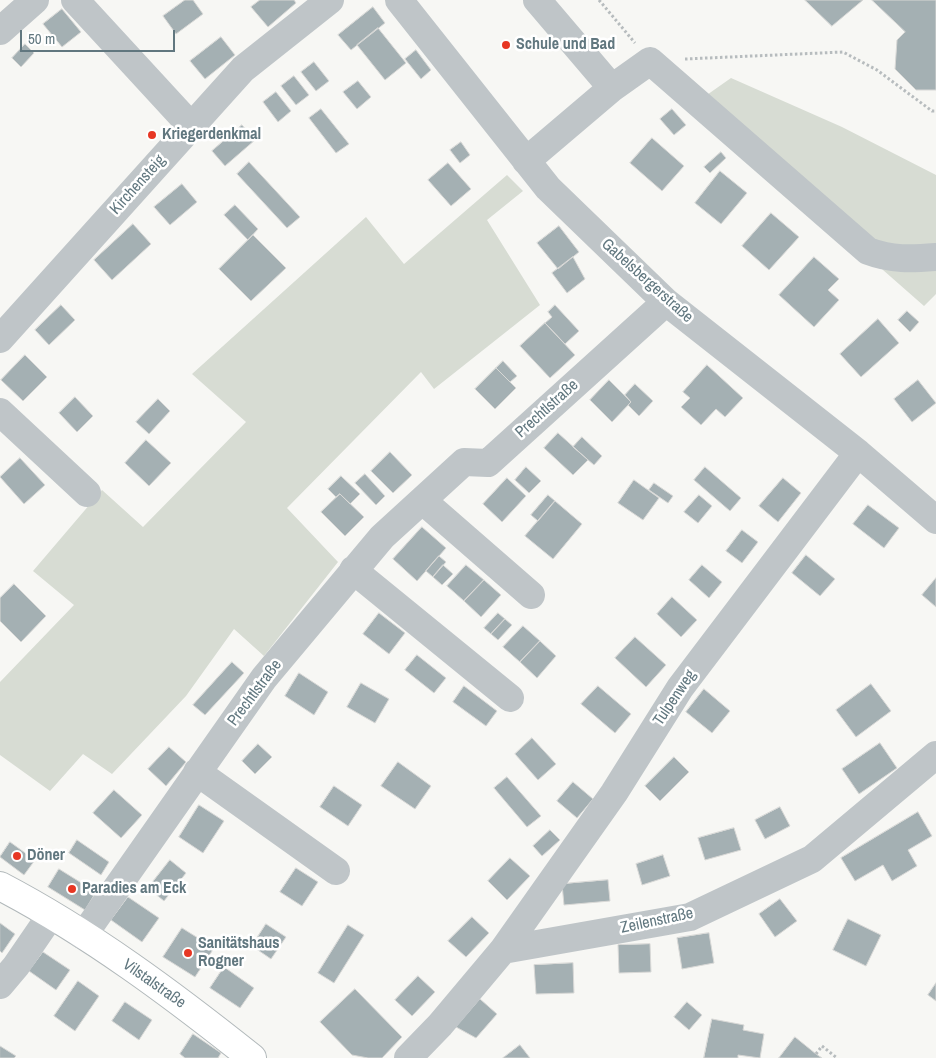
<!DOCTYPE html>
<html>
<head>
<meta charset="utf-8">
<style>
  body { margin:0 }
  #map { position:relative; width:936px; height:1058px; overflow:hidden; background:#f7f7f4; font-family:"Archivo Narrow",sans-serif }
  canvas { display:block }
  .scale { position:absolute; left:20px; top:30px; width:155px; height:22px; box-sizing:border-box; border:2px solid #61777f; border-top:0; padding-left:6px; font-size:15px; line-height:18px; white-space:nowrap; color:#61777f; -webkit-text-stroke:4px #fff; paint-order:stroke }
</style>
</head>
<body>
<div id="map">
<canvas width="936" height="1058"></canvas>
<div class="scale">50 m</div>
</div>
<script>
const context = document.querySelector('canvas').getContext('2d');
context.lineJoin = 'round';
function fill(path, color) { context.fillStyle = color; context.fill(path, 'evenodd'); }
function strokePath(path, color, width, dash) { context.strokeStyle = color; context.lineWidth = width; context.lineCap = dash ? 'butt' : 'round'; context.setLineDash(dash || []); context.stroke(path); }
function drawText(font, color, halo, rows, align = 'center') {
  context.font = font + ' "Archivo Narrow",sans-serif'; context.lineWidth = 5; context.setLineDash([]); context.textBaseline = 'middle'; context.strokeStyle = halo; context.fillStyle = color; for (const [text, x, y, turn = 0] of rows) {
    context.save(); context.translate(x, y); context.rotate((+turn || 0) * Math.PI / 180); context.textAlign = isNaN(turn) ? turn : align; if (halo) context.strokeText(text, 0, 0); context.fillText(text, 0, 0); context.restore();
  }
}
const green = new Path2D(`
  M 731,78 L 842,127 L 936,175 L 936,294 L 924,306 L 694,104 Z
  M 507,175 L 523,191 L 487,220 L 540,305 L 434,389 L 421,372 L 287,508 L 338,562 L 264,656 L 234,629 L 186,696 L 112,774 L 83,754 L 50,791 L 0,755 L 0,682 L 74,605 L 33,571 L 102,490 L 143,527 L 246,422 L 192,374 L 366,217 L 404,264 Z`);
const building = new Path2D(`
  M 185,0 L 193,0 L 203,14 L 176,34 L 163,16 Z
  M 260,0 L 294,0 L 296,3 L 268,27 L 251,7 Z
  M 805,0 L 863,0 L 832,26 Z
  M 872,0 L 936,0 L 936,90 L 916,90 L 895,69 L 897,40 L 905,32 Z
  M 373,7 L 385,23 L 351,50 L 338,35 Z
  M 62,9 L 81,32 L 62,47 L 43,24 Z
  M 378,28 L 406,63 L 385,80 L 357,45 Z
  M 221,37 L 235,55 L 205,79 L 190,61 Z
  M 25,44 L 34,53 L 21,67 L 12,58 Z
  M 416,50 L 431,70 L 421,79 L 405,59 Z
  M 314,62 L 329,81 L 316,91 L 301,72 Z
  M 294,76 L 309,95 L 296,105 L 281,86 Z
  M 358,81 L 371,97 L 357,109 L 343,92 Z
  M 276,92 L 291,111 L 278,122 L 263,102 Z
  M 321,109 L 349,144 L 336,153 L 309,118 Z
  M 672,109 L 686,125 L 674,135 L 660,119 Z
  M 242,125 L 255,140 L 225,166 L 212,151 Z
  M 652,138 L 684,166 L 662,191 L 630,163 Z
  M 461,142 L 470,155 L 460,163 L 450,150 Z
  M 721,152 L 726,158 L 710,173 L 704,167 Z
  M 249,162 L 300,217 L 287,228 L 237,174 Z
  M 448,163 L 471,189 L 451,206 L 428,180 Z
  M 720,171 L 747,193 L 721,224 L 695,203 Z
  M 182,184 L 197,202 L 170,225 L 154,207 Z
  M 235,205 L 258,229 L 248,240 L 224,215 Z
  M 771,213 L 799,237 L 769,270 L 742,246 Z
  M 133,224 L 151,244 L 112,280 L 94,260 Z
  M 559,226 L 579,252 L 558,269 L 537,243 Z
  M 253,235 L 286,268 L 251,301 L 219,269 Z
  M 573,257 L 585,279 L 567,293 L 552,273 Z
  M 814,257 L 839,279 L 828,290 L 839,300 L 814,327 L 779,295 Z
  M 61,305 L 75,320 L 49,345 L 35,330 Z
  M 555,305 L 579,331 L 565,344 L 545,323 L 552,317 L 548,312 Z
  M 907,311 L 919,322 L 910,332 L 898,320 Z
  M 878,319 L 899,343 L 861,377 L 840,354 Z
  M 545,323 L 575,355 L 550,378 L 520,346 Z
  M 25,355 L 47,377 L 23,401 L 1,380 Z
  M 503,361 L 517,376 L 510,382 L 496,368 Z
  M 707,365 L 743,398 L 725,417 L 716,409 L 701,425 L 681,407 L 690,398 L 683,392 Z
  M 496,368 L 516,388 L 495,409 L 475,389 Z
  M 609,380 L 631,402 L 612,422 L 590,400 Z
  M 918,380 L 936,403 L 912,422 L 894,399 Z
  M 635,384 L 653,401 L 639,416 L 628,405 L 631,402 L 625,395 Z
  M 75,397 L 93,416 L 77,432 L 59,413 Z
  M 158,399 L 170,411 L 149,434 L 136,422 Z
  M 558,433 L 588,460 L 573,475 L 544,448 Z
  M 582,437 L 602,456 L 594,465 L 573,447 Z
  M 146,440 L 171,463 L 149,486 L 125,463 Z
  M 390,452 L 412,475 L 393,493 L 371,471 Z
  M 20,458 L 45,485 L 24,504 L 0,477 Z
  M 526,467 L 541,481 L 529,493 L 515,480 Z
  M 705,467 L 741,498 L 730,511 L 694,480 Z
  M 365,474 L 385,496 L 376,505 L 355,483 Z
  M 341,476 L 360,494 L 350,504 L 340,494 L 336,497 L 328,489 Z
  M 507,478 L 526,496 L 502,522 L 483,504 Z
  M 783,478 L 801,493 L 778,522 L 759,506 Z
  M 634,480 L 659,498 L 643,520 L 618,503 Z
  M 654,483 L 673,496 L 668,503 L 649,490 Z
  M 340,494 L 364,517 L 345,536 L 321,512 Z
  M 548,495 L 555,501 L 538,521 L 531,515 Z
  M 699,495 L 712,506 L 698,523 L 684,512 Z
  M 555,501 L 582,524 L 553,559 L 525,536 Z
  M 868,505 L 899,528 L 884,548 L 853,524 Z
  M 422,527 L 446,548 L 417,581 L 393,559 Z
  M 742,530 L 758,542 L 742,563 L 726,551 Z
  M 806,555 L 835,579 L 820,596 L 792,573 Z
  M 439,556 L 446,562 L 433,577 L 426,571 Z
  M 443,565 L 453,574 L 442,585 L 433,577 Z
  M 466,565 L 484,580 L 464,601 L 447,586 Z
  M 702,565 L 722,582 L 709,598 L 689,580 Z
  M 936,578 L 936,607 L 922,595 Z
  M 484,580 L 501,595 L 481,617 L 464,601 Z
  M 14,584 L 46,616 L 21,642 L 0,621 L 0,598 Z
  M 672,597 L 697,620 L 681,637 L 657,614 Z
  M 379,613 L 405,633 L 389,654 L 363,634 Z
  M 498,613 L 505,619 L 491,634 L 484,628 Z
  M 505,619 L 512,625 L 498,640 L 491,634 Z
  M 523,626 L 540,641 L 520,662 L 503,647 Z
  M 635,637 L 666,665 L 646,687 L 615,658 Z
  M 540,641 L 556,656 L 537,678 L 520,662 Z
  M 417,655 L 446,678 L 434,693 L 405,670 Z
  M 232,662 L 244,673 L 205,715 L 193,705 Z
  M 299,673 L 328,692 L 314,715 L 285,696 Z
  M 361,683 L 389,699 L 375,723 L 347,707 Z
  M 871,684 L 891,711 L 856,737 L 836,710 Z
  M 464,686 L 497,711 L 486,726 L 453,702 Z
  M 598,686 L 631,714 L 615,733 L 581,704 Z
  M 704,689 L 730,711 L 712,733 L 686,712 Z
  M 532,738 L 556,764 L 538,780 L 515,754 Z
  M 880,743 L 897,768 L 859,794 L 842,769 Z
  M 258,744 L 272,757 L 255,774 L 242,761 Z
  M 169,747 L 186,762 L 166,786 L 148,769 Z
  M 674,757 L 689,772 L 660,801 L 645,786 Z
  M 398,762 L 431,786 L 415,809 L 381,786 Z
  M 507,777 L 541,816 L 527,827 L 494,788 Z
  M 573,782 L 593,799 L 577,818 L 557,801 Z
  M 334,786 L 362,805 L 348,826 L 320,807 Z
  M 114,790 L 142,815 L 121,838 L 93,813 Z
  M 199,805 L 224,821 L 203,853 L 179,837 Z
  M 780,807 L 790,826 L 765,839 L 755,820 Z
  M 918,812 L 932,836 L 908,850 L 917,866 L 892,881 L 883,865 L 855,881 L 841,858 Z
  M 734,828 L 741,850 L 705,860 L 698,838 Z
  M 550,830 L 560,840 L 542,856 L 533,846 Z
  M 77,840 L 109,862 L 101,875 L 69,853 Z
  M 10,842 L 35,860 L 24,875 L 0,857 Z
  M 663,855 L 670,876 L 642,885 L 636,864 Z
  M 510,858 L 530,876 L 507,900 L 488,881 Z
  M 170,860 L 186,873 L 164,901 L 148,888 Z
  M 296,868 L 318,882 L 302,906 L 280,892 Z
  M 59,869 L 96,892 L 85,910 L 48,887 Z
  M 608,880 L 610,901 L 564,905 L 562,884 Z
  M 128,897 L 159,918 L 142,942 L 111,920 Z
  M 780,899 L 797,921 L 775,937 L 759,914 Z
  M 472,917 L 489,933 L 466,957 L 448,941 Z
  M 848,919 L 881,935 L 866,966 L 833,950 Z
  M 0,923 L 15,934 L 2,953 L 0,951 Z
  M 266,924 L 286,937 L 271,959 L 252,946 Z
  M 348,925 L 364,935 L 334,983 L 318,973 Z
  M 182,928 L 214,948 L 195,977 L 163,957 Z
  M 709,933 L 714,963 L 682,969 L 677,938 Z
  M 650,944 L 651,972 L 619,973 L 618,945 Z
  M 43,952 L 70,970 L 56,990 L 29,971 Z
  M 573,963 L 574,993 L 536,994 L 534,965 Z
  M 224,967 L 254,988 L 240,1008 L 210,988 Z
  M 418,976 L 435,992 L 412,1016 L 395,1000 Z
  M 78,981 L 99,996 L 75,1031 L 54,1016 Z
  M 936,983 L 936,1001 L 928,995 Z
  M 355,989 L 402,1037 L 382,1058 L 368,1058 L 352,1055 L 320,1022 Z
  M 480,999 L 497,1014 L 476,1038 L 456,1027 Z
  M 125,1002 L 152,1020 L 139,1040 L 112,1021 Z
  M 687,1002 L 702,1015 L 689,1030 L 674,1017 Z
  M 712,1019 L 744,1025 L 743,1030 L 764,1034 L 760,1058 L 738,1055 L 738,1058 L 704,1058 Z
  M 193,1034 L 221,1053 L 218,1058 L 185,1058 L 180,1054 Z
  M 795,1037 L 816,1054 L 822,1058 L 779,1058 Z
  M 520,1045 L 530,1058 L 503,1058 Z
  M 0,1046 L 16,1056 L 14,1058 L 0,1058 Z`);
const path = new Path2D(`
  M 599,0 L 635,43
  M 685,59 L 843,52 L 877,70 L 932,111 L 936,111
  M 816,1054 L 822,1046 L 837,1058`);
const minor = new Path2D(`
  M 75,0 L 191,126
  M 399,0 L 548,188 L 666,302 L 858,453 L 936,520
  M 0,31 L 35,0
  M 612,88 L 650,61 L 868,251 C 892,260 911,259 936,257
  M 526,161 L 612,88 L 537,0
  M 0,339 L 243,69 L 330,0
  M 0,412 L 87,493
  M 423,501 L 531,595
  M 353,570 L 510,698
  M 197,772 L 336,871
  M 82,935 L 92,923 L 264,678 L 382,537 L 464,462 L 488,463 L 666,302
  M 503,950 L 690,917 L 812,859 L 936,755
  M 0,985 L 16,966 L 51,915
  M 408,1058 L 440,1025 L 503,950 L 614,793 L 680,688 L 858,453`);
const major = new Path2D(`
  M 0,886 C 90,933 173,995 252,1058`);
const markers = [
  [506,45,5,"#e73724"],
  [152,135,5,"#e73724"],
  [17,856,5,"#e73724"],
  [72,889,5,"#e73724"],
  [188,953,5,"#e73724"]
];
const poiNames = [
  ["Schule und Bad",516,45],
  ["Kriegerdenkmal",162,135],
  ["Döner",27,856],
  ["Paradies am Eck",82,889],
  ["Sanitätshaus",198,944],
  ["Rogner",198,962]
];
const streetNames = [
  ["Kirchensteig",138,185,-48],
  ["Gabelsbergerstraße",647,281,42],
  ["Prechtlstraße",547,409,-42],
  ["Prechtlstraße",255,693,-53],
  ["Tulpenweg",675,698,-56],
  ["Zeilenstraße",657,921,-12],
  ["Vilstalstraße",154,984,35]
];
fill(green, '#d7dcd3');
fill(building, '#a4b0b3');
strokePath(building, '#d8d8d6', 1);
strokePath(major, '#b1b8ba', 30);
strokePath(path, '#b7bcbe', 3, [2.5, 2.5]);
strokePath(minor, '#bfc5c8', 28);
strokePath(major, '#fff', 28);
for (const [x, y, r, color] of markers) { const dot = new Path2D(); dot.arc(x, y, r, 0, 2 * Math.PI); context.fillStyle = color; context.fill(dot); strokePath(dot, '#fff', 2); }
drawText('bold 16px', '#61777f', '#fff', poiNames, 'left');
drawText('16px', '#61777f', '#fff', streetNames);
</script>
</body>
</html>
